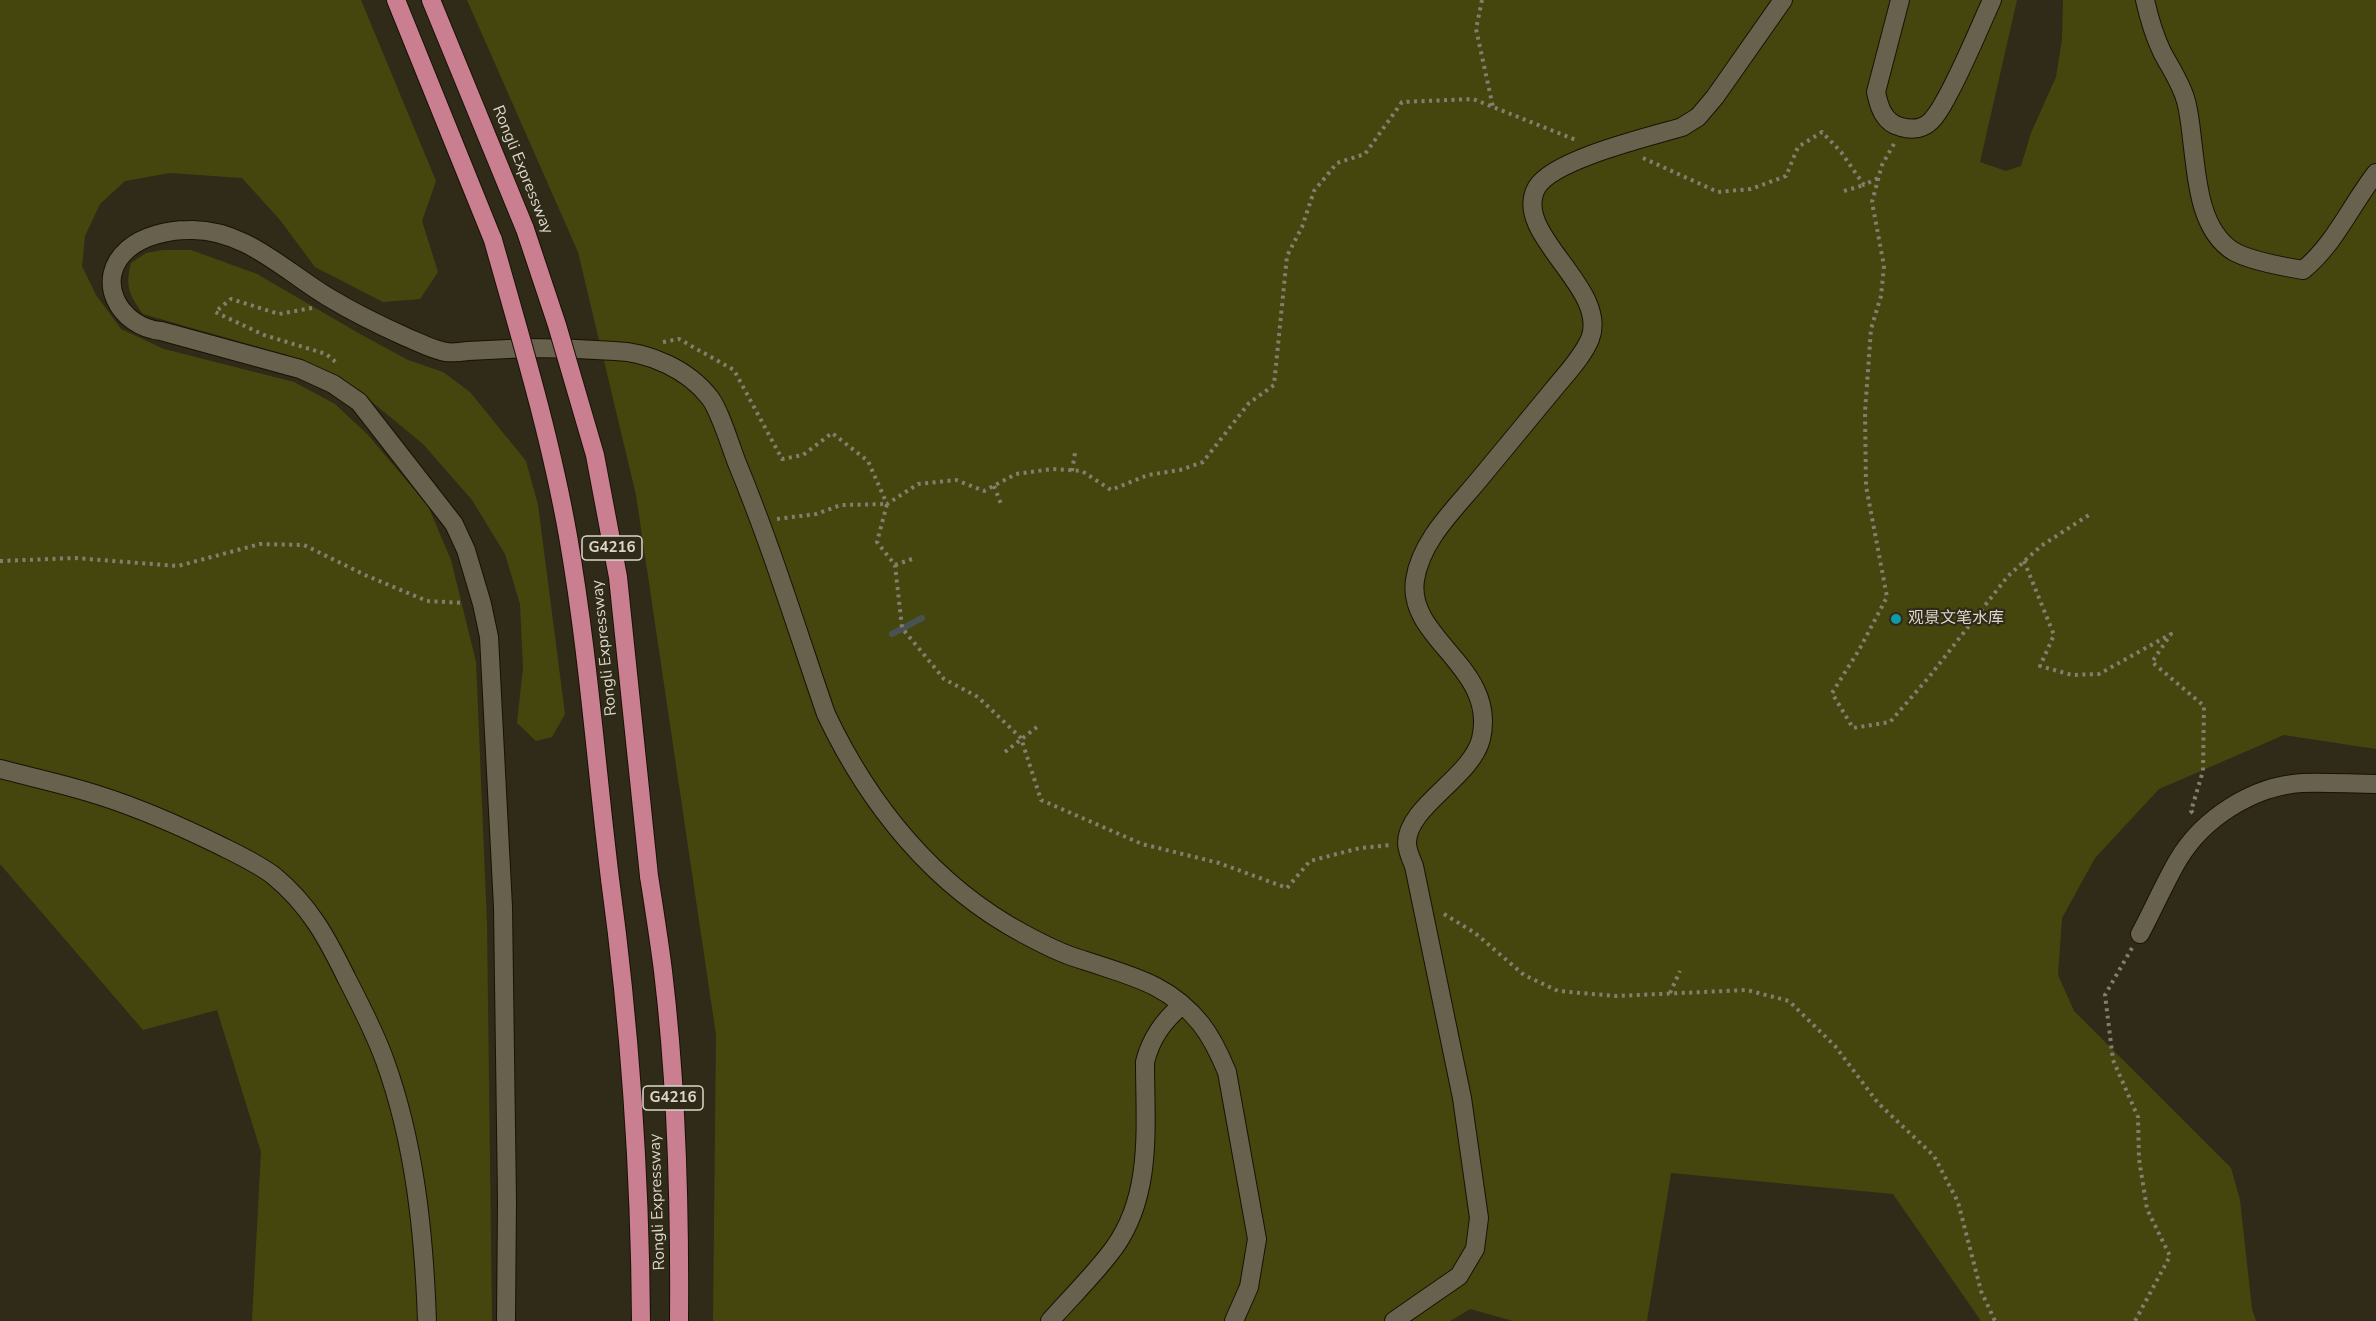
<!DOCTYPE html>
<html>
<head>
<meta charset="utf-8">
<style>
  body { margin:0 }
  canvas { display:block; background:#302a18 }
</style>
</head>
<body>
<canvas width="2376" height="1321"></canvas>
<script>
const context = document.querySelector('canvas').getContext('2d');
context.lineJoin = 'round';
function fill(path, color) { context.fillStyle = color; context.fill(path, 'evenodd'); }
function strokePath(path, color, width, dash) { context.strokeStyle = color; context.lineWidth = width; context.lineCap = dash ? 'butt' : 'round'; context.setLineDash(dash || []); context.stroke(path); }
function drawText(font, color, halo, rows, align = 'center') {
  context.font = font + ' "Nunito Sans","Noto Sans SC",sans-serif'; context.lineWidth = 4.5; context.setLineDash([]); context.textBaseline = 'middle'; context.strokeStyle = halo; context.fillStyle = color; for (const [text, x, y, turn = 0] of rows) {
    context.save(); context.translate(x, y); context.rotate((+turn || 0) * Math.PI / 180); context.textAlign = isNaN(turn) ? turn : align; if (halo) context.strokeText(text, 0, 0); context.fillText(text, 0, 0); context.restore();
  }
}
const green = new Path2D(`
  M 0,0 L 361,0 L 436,181 L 422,221 L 438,272 L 420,299 L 383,302 L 315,267 L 280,220 L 242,178 L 170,173 L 125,181 L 100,204 L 85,236 L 82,266 L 96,295 L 121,329 L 164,349 L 294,382 L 335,404 L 368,435 L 428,506 L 451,560 L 476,662 L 487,924 L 492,1321 L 252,1321 L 261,1152 L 217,1010 L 143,1030 L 0,864 Z
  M 467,0 L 2017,0 L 1980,162 L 2006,171 L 2021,166 L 2031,133 L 2056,77 L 2062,40 L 2063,0 L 2376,0 L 2376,749 L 2284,735 L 2159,789 L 2095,858 L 2062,918 L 2058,975 L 2074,1011 L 2231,1168 L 2240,1200 L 2252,1309 L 2256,1321 L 1981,1321 L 1893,1194 L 1671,1173 L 1647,1321 L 1513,1321 L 1470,1309 L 1450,1321 L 713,1321 L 716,1035 L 636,495 L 578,252 Z
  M 163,250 L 191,250 L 257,274 L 360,334 L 408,360 L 443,372 L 470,392 L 526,461 L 538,505 L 565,714 L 552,737 L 536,741 L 517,723 L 523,668 L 520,604 L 505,554 L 472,500 L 423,444 L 360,392 L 287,355 L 143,314 C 129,294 125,287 131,263 L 146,253 Z`);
const stream = new Path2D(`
  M 892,634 L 922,618`);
const path = new Path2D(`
  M 1482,0 L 1476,29 L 1493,107
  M 1894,144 L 1882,165 L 1872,202 L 1884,266 L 1881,296 L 1871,329 L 1865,412 L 1866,486 L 1887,597 L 1859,650 L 1832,693 L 1853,728 L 1890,722 L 1929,677 L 2008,576 L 2041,546 L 2092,513
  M 1643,158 L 1718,192 L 1751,189 L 1786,176 L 1798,147 L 1822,132 L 1841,152 L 1864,185 L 1878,178
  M 1844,191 L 1864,185
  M 312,308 L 279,314 L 231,299 L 215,312 L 264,335 L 326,354 L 337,363
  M 663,342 L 679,339 L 734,370 L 782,459 L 803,455 L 832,433 L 868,461 L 887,504 L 918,484 L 956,480 L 984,491 L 1016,474 L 1052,469 L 1082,471 L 1111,490 L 1148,475 L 1180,470 L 1203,462 L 1249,403 L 1274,385 L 1287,256 L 1302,227 L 1314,191 L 1337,163 L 1365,154 L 1402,102 L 1473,99 L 1576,140
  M 1072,471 L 1075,453
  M 994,486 L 1001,504
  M 777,519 L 816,514 L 841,505 L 887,504 L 877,542 L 895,565 L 902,628 L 944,679 L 978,697 L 1021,738 L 1041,800 L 1142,844 L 1219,863 L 1287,888 L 1310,861 L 1360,848 L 1391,845
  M 0,561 L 75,558 L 178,566 L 260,544 L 304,545 L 365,575 L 427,601 L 464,603
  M 2024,561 L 2054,635 L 2040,666 L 2072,675 L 2099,674 L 2171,634 L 2152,662 L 2204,706 L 2203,771 L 2191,811 L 2193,813
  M 895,565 L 912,559
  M 1005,752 L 1037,727
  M 1444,914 L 1475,933 L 1524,975 L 1558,991 L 1616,996 L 1747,990 L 1789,1001 L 1835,1046 L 1878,1103 L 1934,1156 L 1958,1202 L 1981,1291 L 1995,1321
  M 2132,948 L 2105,995 L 2113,1060 L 2138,1117 L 2139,1159 L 2147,1209 L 2170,1256 L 2135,1321
  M 1670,993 L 1680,971`);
const street = new Path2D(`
  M 2145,0 C 2149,18 2154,35 2162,52 C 2171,69 2181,83 2186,101 C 2190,116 2191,132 2193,147 C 2197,180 2200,230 2233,251 C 2248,260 2285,267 2303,270 C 2335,244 2351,205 2376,173
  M 2140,934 C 2153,910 2164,884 2178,860 C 2203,818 2253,786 2302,783 C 2327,782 2352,784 2376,784
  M 1050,1321 C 1071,1297 1095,1274 1114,1248 C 1153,1194 1145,1126 1145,1062 C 1151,1038 1163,1021 1182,1005`);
const secondary = new Path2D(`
  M 1900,0 L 1876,92 C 1879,107 1884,123 1901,127 C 1912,130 1923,129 1931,121 C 1939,113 1944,102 1949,93 C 1965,63 1978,31 1992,0
  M 0,769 C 34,778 68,785 101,796 C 142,809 180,826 219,845 C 237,854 257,863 274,876 C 310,906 327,938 347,979 C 361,1006 375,1033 385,1061 C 415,1144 424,1234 427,1321
  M 506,1321 L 507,1201 L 503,907 L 489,637 L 482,604 L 466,550 L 454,524 L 359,402 L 333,384 L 300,369 L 161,331 C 119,327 93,279 128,249 C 143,236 168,230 189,230 C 243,228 285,271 328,297 C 353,312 379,325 406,337 C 418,342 433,350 446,352 C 453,353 461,352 468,351 C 488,350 508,349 528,348 C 556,348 586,349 615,351 C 649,352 689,370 710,398 C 720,411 730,445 737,463 C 771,545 797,630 826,714 C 869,805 934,886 1024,934 C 1043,944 1062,954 1083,960 C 1130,976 1168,983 1201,1024 C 1212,1038 1220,1055 1227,1072 L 1257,1239 L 1249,1287 L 1234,1321
  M 1394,1321 L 1459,1276 L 1475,1249 L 1479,1218 L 1462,1098 L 1414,866 C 1411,859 1407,850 1407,843 C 1407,806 1471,778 1481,739 C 1498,667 1406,639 1415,580 C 1421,539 1457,507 1482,476 C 1506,447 1529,419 1553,390 C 1565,375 1582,358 1590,339 C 1610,288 1510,233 1537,187 C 1554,159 1649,137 1682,127 L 1698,117 L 1715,97 L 1783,0`);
const highway = new Path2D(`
  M 396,0 L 493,240
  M 431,0 L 525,229
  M 649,876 C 654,908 659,939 663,971 C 677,1087 680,1204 679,1321
  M 610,879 C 630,1026 640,1173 641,1321`);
const highwayBridge = new Path2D(`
  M 525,229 L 557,325 L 595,455 L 618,577 L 649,876
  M 493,240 C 521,339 550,435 568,536 C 588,650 596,765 610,879`);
const markers = [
  [1896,619,6,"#0f9aa8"]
];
const shields = [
  [612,548,60],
  [673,1098,60]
];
const shieldNames = [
  ["G4216",612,548],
  ["G4216",673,1098]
];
const streetNames = [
  ["Rongli Expressway",522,170,68],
  ["Rongli Expressway",605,648,-96],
  ["Rongli Expressway",658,1202,-92]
];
const poiNames = [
  ["观景文笔水库",1908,619]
];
fill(green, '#45460d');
strokePath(stream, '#485250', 6);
strokePath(street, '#181203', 20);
strokePath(secondary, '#181203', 20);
strokePath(highway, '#181203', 20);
strokePath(path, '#837e70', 4, [3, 4.5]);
strokePath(street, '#68614e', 18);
strokePath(secondary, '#68614e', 18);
strokePath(highway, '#c97f90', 18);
strokePath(highwayBridge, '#181203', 20, []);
strokePath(highwayBridge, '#c97f90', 18);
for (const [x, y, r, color] of markers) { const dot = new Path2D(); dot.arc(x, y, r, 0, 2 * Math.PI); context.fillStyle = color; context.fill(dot); strokePath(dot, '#302a18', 2); }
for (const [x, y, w] of shields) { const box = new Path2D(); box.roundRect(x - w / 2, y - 12, w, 24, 4.5); context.fillStyle = '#302a18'; context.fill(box); strokePath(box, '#dbd7cc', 1.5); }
drawText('bold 15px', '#dbd7cc', null, shieldNames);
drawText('16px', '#dbd7cc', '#302a18', streetNames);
drawText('16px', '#dbd7cc', '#302a18', poiNames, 'left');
</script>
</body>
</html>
